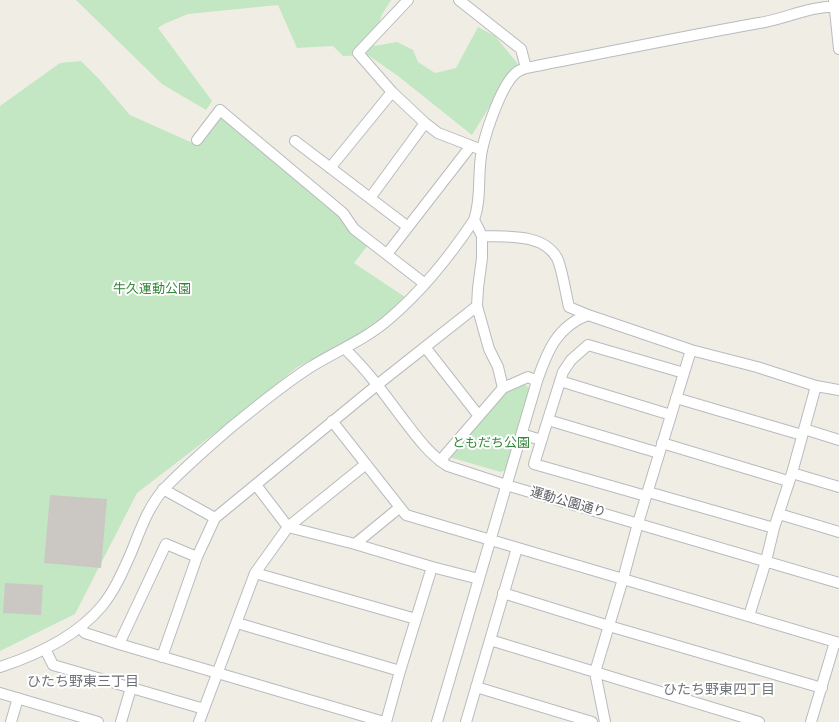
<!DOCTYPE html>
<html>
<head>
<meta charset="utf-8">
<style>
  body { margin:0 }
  canvas { display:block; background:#f0ede5 }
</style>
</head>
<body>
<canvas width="839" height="722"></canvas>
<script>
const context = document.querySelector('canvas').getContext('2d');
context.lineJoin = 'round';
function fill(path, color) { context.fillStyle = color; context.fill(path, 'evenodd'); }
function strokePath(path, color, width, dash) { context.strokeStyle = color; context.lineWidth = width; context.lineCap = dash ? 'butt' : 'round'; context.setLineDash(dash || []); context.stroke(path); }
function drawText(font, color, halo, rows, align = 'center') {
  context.font = font + ' "Sofia Sans Condensed","Noto Sans JP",sans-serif'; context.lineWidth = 4; context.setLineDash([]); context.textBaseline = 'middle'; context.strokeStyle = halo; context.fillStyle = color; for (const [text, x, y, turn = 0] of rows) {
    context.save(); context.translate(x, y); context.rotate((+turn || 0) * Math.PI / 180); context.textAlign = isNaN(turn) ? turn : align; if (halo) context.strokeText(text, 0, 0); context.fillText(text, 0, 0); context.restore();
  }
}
const green = new Path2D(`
  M 76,0 L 391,0 L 381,16 L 374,46 L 397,42 L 413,50 L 418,62 L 435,73 L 456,68 L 478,27 L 495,36 L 518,64 L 509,75 L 472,135 L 398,76 L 368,55 L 343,56 L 333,46 L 297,48 L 278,5 L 188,14 L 164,24 L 158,28 L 212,101 L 206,110 L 162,84 Z
  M 81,61 L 98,78 L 130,115 L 197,145 L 220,116 L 336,212 L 346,224 L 368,245 L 354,263 L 405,297 L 389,313 L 372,327 L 296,368 L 245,410 L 137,493 L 75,614 L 0,651 L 0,106 L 60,63 Z
  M 522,383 L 530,388 L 507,469 L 501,472 L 449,457 L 504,392 Z`);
const building = new Path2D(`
  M 50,495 L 107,499 L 101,568 L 44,563 Z
  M 5,583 L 43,585 L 41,615 L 3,613 Z`);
const minor = new Path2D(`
  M 408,0 L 358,53 L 392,92 L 425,123 L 438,133 L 482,150
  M 459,0 L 521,49 L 526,68
  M 834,0 L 839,49
  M 197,140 L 220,110 L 343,213 L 354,229 L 425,284
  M 295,141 L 408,227
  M 330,168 L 392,92
  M 370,198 L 425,123
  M 474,220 L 482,236 C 506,237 543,233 557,258 C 562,268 566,295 569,307 L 588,315 L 691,350 L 757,367 L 816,386 L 839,390
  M 482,236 L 482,258 L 478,288 L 477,306 L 489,349 L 498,367 L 503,388
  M 387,254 L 470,147
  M 425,347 L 479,416
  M 345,349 C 366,369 383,392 400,415 C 414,433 428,454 448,466 L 506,485 L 839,583
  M 560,381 L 671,415
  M 676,398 L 802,435
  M 548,420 L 659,453
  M 332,421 L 406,515 L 623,579 L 839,643
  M 804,429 L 839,440
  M 522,434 L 541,440
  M 662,443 L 788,481
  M 440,461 L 503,388 L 528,377 L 537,381
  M 792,473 L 839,487
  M 256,485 L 288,527 L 355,544 L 432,567 L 479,579
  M 163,489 L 215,518
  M 648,492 L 774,528
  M 646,496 L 534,464 L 563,372 L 571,360 L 588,345 L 684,373
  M 779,514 L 839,532
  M 355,544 L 399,508
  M 255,573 L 416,619
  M 503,593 L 609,626 L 822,688
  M 749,616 L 766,561 L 774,528 L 792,473 L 816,386
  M 237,623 L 400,671
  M 80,628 L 85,633 L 119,644 L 384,722
  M 490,640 L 759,722
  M 119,644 L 166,544 L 197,557
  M 45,649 L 53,665 L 204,709
  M 162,657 L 197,557 L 215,518 L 377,385 L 477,306
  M 0,667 C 37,655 76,637 102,606 C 115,590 123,571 131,553 C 140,531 148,506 165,488 C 185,467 207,448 229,429 C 255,408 281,386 309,368 C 336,351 365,340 389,319 C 422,291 450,256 474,220 C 482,198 477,173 482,150 C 486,131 502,83 517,72 C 520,70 523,69 526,68 C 604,53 681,37 759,23 C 786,19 811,5 839,7
  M 476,687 L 592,722
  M 0,693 L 98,722
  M 11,722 L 18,698
  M 121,722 L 131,688
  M 199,722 L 255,573 L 288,527 L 366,464
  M 386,722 L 400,671 L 432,567
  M 437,722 L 537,381 C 547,352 557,326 588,315
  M 466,722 L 517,548
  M 605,722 L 595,672 L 623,579 L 638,523 L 691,350
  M 811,722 L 835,642`);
const parkNames = [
  ["牛久運動公園",152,290],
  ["ともだち公園",491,444]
];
const streetNames = [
  ["運動公園通り",568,503,16]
];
const neighbourhoodNames = [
  ["ひたち野東三丁目",83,682],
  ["ひたち野東四丁目",719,690]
];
fill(green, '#c2e7c2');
fill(building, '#cbc8c3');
strokePath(minor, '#b8bbbf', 12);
strokePath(minor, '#fff', 10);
drawText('13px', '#348639', '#fff', parkNames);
drawText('13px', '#5d6166', '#fff', streetNames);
drawText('14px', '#6e7378', '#fff', neighbourhoodNames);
</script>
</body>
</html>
